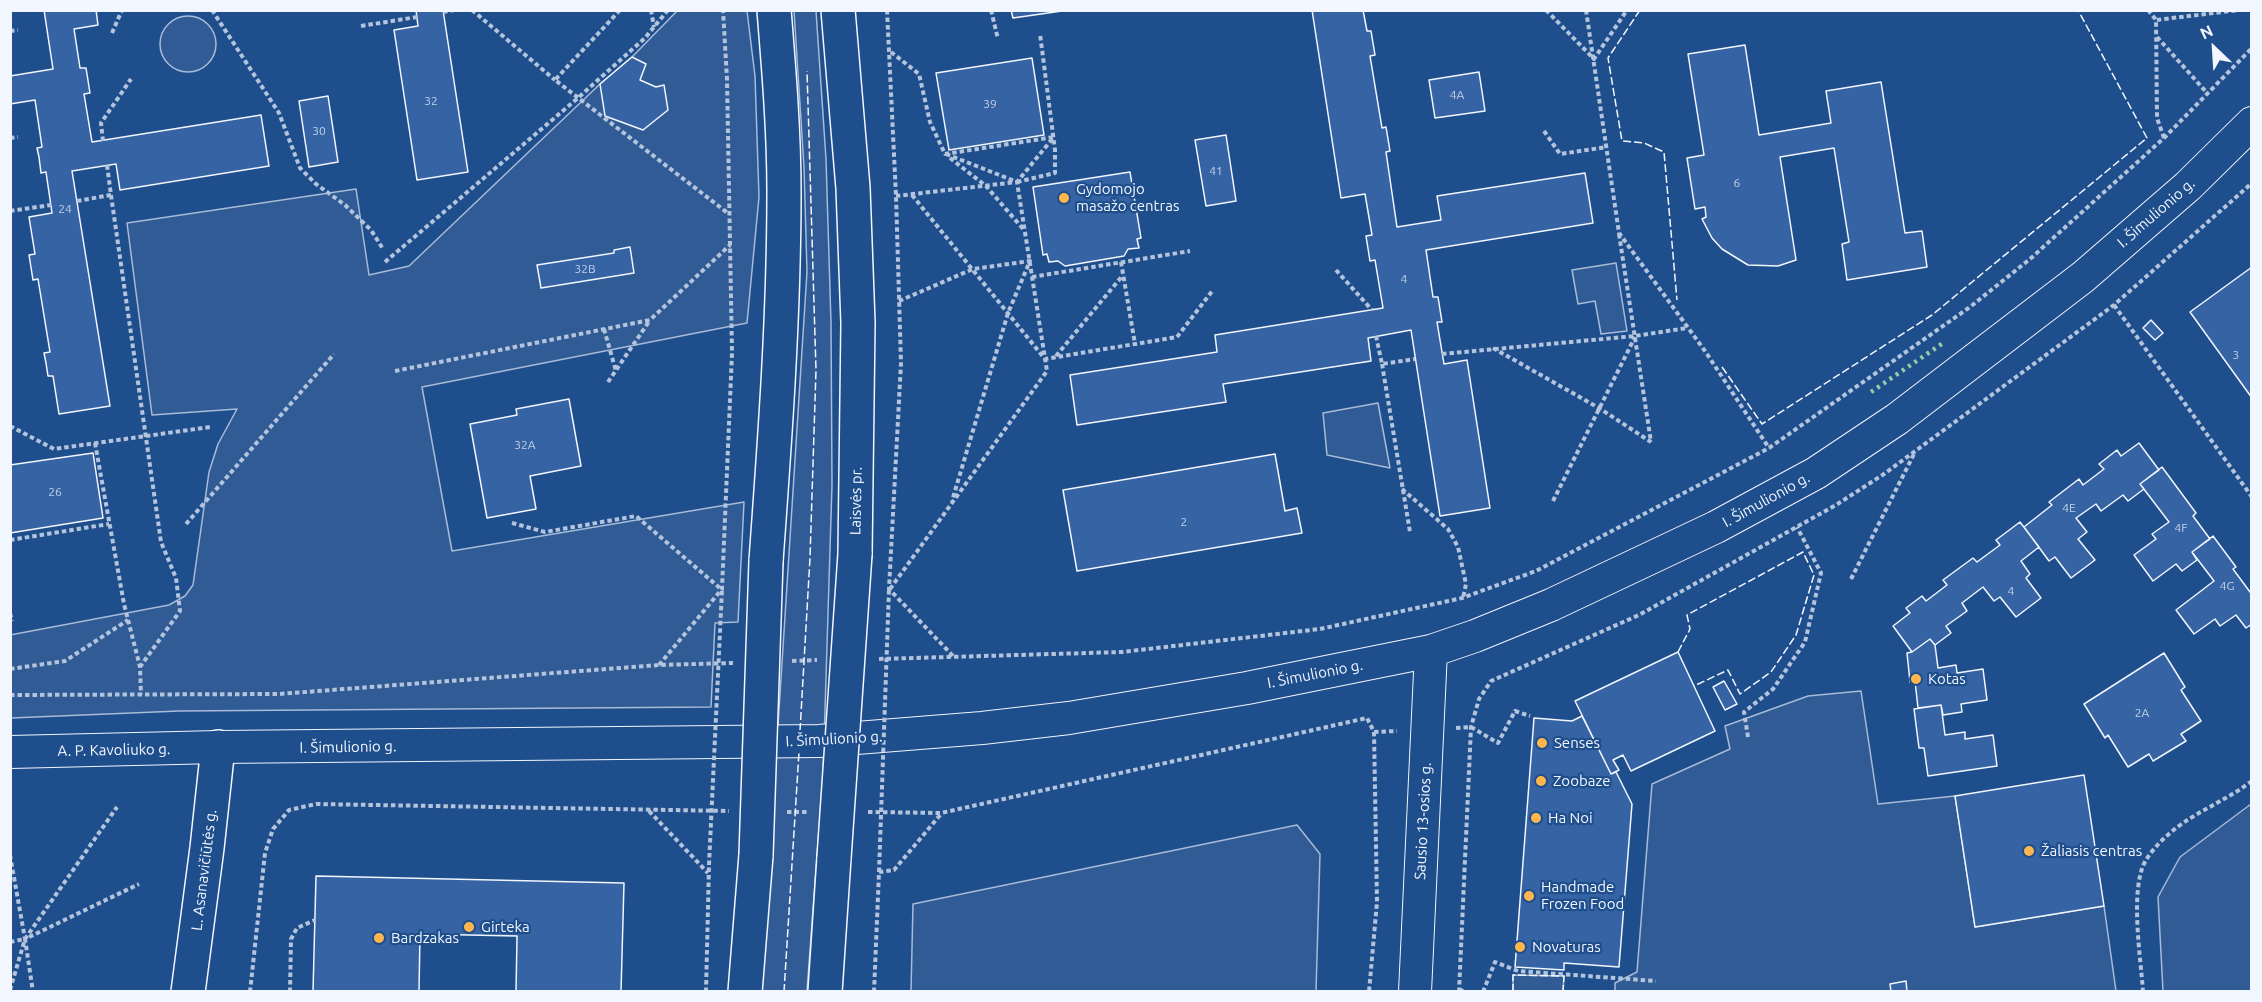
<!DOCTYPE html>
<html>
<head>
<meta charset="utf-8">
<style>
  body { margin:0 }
  #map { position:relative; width:2262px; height:1002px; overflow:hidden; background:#1f4e8c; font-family:Ubuntu,sans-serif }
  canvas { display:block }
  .frame { position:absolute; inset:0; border:12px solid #f2f6ff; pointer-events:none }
  .north { position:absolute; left:2184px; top:18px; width:60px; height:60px; -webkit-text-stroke:4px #1f4e8c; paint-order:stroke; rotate:335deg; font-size:16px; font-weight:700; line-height:24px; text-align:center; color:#f2f6ff }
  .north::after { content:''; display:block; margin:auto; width:21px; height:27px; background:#f2f6ff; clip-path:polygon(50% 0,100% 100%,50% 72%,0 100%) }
</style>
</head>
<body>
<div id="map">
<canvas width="2262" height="1002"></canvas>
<div class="frame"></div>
<div class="north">N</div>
</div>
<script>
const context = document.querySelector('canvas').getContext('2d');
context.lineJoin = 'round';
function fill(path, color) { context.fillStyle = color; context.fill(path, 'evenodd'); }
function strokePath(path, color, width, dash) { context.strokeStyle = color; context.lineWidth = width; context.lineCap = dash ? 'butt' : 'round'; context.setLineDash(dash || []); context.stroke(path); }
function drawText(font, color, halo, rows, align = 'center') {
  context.font = font + ' Ubuntu,sans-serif'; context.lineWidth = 4.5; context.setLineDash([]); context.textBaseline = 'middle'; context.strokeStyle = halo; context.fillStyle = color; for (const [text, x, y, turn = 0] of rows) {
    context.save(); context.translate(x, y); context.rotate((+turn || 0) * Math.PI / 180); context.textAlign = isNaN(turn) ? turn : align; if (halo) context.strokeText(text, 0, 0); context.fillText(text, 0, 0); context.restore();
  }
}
const built = new Path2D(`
  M 677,11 L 747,11 L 755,76 L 759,197 L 747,323 L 422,387 L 452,551 L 744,502 L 738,622 L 715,623 L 711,707 L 179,711 L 11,718 L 10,635 L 169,605 L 185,596 L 193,585 L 209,472 L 218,444 L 237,409 L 152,415 L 127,223 L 356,189 L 369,275 L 409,266 L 600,84 L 632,57 Z
  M 794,11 L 816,11 L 826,159 L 831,323 L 832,485 L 823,774 L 807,991 L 761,992 L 807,272 L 804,167 Z
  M160 44a28 28 0 1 1 56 0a28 28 0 1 1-56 0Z
  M 1616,263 L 1627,331 L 1601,334 L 1595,301 L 1578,304 L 1572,270 Z
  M 1378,403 L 1390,468 L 1327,455 L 1323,413 Z
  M 1861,691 L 1878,804 L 1955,796 L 1975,927 L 2104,906 L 2116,991 L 1615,992 L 1615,983 L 1637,972 L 1652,784 L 1730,749 L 1725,726 L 1808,696 Z
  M 2251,804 L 2251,991 L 2163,991 L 2158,897 L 2180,857 Z
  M 1297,825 L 1320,854 L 1316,991 L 911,991 L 913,904 Z
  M 1513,975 L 1564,976 L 1563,991 L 1513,991 Z`);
const building = new Path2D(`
  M 44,10 L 96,10 L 98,25 L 74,29 L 80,68 L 86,68 L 90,93 L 84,94 L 92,142 L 261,115 L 269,166 L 120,190 L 116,164 L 72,171 L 110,406 L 59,414 L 53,376 L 48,376 L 46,363 L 44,353 L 50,352 L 38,279 L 33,280 L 29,255 L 35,254 L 29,217 L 52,213 L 46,172 L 41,173 L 39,157 L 37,148 L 42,147 L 35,100 L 10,104 L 10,76 L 53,69 Z
  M 416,10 L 443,10 L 468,172 L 417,180 L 394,30 L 418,26 Z
  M 1011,10 L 1062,10 L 1062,11 L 1013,18 Z
  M 1312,10 L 1363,10 L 1367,31 L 1371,31 L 1375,55 L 1370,56 L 1382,128 L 1386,127 L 1390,151 L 1386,152 L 1397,227 L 1441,220 L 1437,196 L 1585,173 L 1593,223 L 1426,250 L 1433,297 L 1438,297 L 1442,322 L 1437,322 L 1444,364 L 1467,360 L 1490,508 L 1440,516 L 1411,330 L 1368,338 L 1371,361 L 1223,384 L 1226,402 L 1077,425 L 1070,375 L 1217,352 L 1215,335 L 1383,308 L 1375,260 L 1370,261 L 1366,236 L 1372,235 L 1365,194 L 1341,198 Z
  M 1745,45 L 1759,135 L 1831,123 L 1826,91 L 1881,82 L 1905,233 L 1922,231 L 1927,267 L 1847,280 L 1842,244 L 1849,242 L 1834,148 L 1780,157 L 1796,260 L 1778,266 L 1748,265 L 1722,249 L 1712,238 L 1702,219 L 1706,217 L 1705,207 L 1695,209 L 1687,158 L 1704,155 L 1688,54 Z
  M 632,57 L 646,64 L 640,80 L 656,87 L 664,85 L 668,110 L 643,130 L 605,116 L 600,84 Z
  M 1032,58 L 1044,135 L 949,150 L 936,73 Z
  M 1479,72 L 1485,111 L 1435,118 L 1429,80 Z
  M 328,96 L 338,162 L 309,167 L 299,101 Z
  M 1226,135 L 1236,201 L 1206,206 L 1195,140 Z
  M 1130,172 L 1141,238 L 1137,239 L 1139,248 L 1128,249 L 1124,256 L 1065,266 L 1058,261 L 1049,262 L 1047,254 L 1043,255 L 1033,187 Z
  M 630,247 L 634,273 L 541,288 L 537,265 L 614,253 L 614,250 Z
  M 2252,267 L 2252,398 L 2190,312 Z
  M 2151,320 L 2163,333 L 2155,340 L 2143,328 Z
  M 569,399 L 581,466 L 530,476 L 536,509 L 487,518 L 470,424 L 517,415 L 516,409 Z
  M 2139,443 L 2159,470 L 2140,484 L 2144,489 L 2128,501 L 2123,495 L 2101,511 L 2096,504 L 2076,518 L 2087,532 L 2078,539 L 2095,560 L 2071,578 L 2055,557 L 2049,561 L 2024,527 L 2052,505 L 2049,502 L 2079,479 L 2083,485 L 2104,469 L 2099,464 L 2117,450 L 2121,456 Z
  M 93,453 L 103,518 L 10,533 L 10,465 Z
  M 1275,454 L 1285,511 L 1297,508 L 1302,533 L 1077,571 L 1063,490 Z
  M 2162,467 L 2196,513 L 2193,516 L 2210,539 L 2192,552 L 2197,560 L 2182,571 L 2176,564 L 2153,581 L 2134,555 L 2156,539 L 2152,534 L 2169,522 L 2140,484 Z
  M 2020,522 L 2039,547 L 2021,561 L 2030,574 L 2026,578 L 2041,598 L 2016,617 L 2000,597 L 1994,601 L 1983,587 L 1962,603 L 1967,611 L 1946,626 L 1951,633 L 1935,645 L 1930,639 L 1912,652 L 1893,626 L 1910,613 L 1906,608 L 1922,596 L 1926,601 L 1947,585 L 1943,580 L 1973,558 L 1977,562 L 2000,545 L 1996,540 Z
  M 2213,536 L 2236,567 L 2233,569 L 2250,592 L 2252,590 L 2252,624 L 2246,628 L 2236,615 L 2220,626 L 2215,619 L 2194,634 L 2176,610 L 2214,581 L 2192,552 Z
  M 1930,639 L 1935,645 L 1938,668 L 1956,665 L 1957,673 L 1983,669 L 1987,700 L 1961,704 L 1962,712 L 1943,715 L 1941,705 L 1918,708 L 1915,681 L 1910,682 L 1907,653 L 1912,652 Z
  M 1678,652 L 1715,731 L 1631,771 L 1623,755 L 1613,760 L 1619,770 L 1611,774 L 1575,701 Z
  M 2164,653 L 2185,687 L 2181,690 L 2201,721 L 2181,734 L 2186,741 L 2153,761 L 2149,754 L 2128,767 L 2108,735 L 2105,738 L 2084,704 Z
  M 1724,681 L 1737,704 L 1725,710 L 1713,687 Z
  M 1941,705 L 1945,735 L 1965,732 L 1965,739 L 1993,735 L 1997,766 L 1928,776 L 1924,748 L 1919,748 L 1914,709 Z
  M 1582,716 L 1611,774 L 1616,772 L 1632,804 L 1619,967 L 1564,963 L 1564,970 L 1515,967 L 1534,718 L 1572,721 Z
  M 2084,775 L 2104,906 L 1975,927 L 1955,796 Z
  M 316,876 L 624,883 L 621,992 L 516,992 L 517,936 L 420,934 L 419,992 L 313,992 Z
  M 1906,981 L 1907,992 L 1891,992 L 1890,984 Z`);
const path = new Path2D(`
  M 212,10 L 279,113 L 300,168 L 316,184 L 345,205 L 371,230 L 383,249
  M 472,10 L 555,80
  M 620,10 L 555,80 L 729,214
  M 651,10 L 654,27
  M 887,10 L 896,196 L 901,363 L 889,589 L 954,657
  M 991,10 L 998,39
  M 1546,10 L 1594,59 L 1627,10
  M 1586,10 L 1619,233 L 1705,351 L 1769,448
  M 2148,10 L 2156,20
  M 443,12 L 454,10
  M 361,26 L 417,17
  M 10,31 L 18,30
  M 112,33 L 122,10
  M 2157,37 L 2208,94
  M 891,52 L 919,74 L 930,122 L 945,154 L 1054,137
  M 1544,131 L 1560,154 L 1607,147
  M 10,138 L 18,137
  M 2164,138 L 2157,118 L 2156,20 L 2239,10
  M 103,141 L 101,123 L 131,79
  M 946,154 L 1017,182 L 1053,138
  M 950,158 L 986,186 L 1024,230
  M 1017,182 L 1055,173 L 1055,150 L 1040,34
  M 111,195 L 161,542 L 176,578 L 180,611 L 140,667
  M 912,195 L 1045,359 L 1177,337 L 1213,290
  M 77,201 L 111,195 L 107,165
  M 10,211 L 51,205
  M 1619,234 L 1651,442
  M 385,262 L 578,98 L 645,38 L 668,10
  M 1121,262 L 1135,344
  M 1336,270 L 1372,310
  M 1032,277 L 1190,251
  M 899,301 L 973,269 L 1030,261 L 1008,313 L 952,501
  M 2114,305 L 2252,497
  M 604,329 L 616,371
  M 1376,336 L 1382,364 L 1415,359
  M 1493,348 L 1599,408 L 1651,442
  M 1442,354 L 1635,336 L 1687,328
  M 1056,356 L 1123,275
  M 1382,364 L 1410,532
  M 395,371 L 650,320 L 730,245
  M 608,382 L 650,320
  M 10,426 L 54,449 L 210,427
  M 95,443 L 124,604 L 140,667 L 141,694
  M 1402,489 L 1448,529 L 1458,547 L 1466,584 L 1463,598
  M 1553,501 L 1635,337
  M 512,523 L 545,532 L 636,516 L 721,589
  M 186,524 L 334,354
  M 10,540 L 109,524
  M 1851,579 L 1915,452
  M 890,589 L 1047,371 L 1017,182 L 896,196
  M 10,613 L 12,621
  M 879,659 L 1122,652 L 1320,629 L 1462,598 L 1536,571 L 1769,448 L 1970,307 L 2030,259 L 2164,138 L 2252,48
  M 792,661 L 817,660
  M 659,665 L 722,589 L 732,353 L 727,79 L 723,10
  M 10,669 L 65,661 L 128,620
  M 10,695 L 279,694 L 659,665 L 733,663
  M 1456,728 L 1471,727 L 1498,743 L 1515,711 L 1530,716
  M 1374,732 L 1397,731
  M 1748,737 L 1744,712 L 1773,689 L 1805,642 L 1821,573 L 1797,527
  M 649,811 L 708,873
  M 787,812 L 807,812
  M 868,812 L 941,813 L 1367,718 L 1374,732 L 1377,902 L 1369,992
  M 10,855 L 25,939 L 139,884
  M 10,942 L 25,939 L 117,807
  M 1459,989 L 1465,992
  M 10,990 L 25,939 L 33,992
  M 250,992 L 265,853 L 273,829 L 289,810 L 316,804 L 729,811
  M 290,992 L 291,939 L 297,928 L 315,920
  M 706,992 L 709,865
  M 874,992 L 879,872 L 894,870 L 941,814
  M 1459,992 L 1471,727 L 1479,699 L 1491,681 L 1639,615 L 1836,505 L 1884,474 L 2114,305 L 2252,183
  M 1483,992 L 1495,962 L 1518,971 L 1656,981
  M 2143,992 C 2141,959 2129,888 2146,860 C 2155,845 2174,828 2189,819 C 2210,806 2232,796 2252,781`);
const minor = new Path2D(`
  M 10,752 L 218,747 L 819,741 L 982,728 L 1069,718 L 1247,688 L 1431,651 L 1475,636 L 1551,605 L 1716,527 L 1816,473 L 1897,419 L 2083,277 L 2188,186 L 2252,123
  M 1415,992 L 1431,651`);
const major = new Path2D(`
  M 838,10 L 853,188 L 858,323 L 855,554
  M 766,561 C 775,438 784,315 784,192 C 784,132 779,71 774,10
  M 188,992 L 207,848 L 218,747
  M 745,992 L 756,855
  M 825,992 L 834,858`);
const pathBridge = new Path2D(`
  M 709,865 L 722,589
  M 879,872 L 889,589`);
const majorBridge = new Path2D(`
  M 756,855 L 766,561
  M 834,858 L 855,554`);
const hedge = new Path2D(`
  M 1871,392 L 1943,343`);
const fence = new Path2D(`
  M 1640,10 L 1608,58 L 1622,141 L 1644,143 L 1664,152 L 1677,300
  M 1722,367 L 1762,424 L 1932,315 L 2147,138 L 2078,10
  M 1678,652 L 1690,629 L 1687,615 L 1803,552 L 1814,575 L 1796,635 L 1771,672 L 1740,694 L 1728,670 L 1694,686
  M 800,731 L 810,558 L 816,370 L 807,71
  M 784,992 L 799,752
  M 1513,992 L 1513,975 L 1564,976 L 1563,992`);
const markers = [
  [1064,198,6,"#ffb74d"],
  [1916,679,6,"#ffb74d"],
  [1542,743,6,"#ffb74d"],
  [1541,781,6,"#ffb74d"],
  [1536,818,6,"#ffb74d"],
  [2029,851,6,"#ffb74d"],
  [1529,896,6,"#ffb74d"],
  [469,927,6,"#ffb74d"],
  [379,938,6,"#ffb74d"],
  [1520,947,6,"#ffb74d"]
];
const numberNames = [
  ["4A",1457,95],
  ["32",431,101],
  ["39",990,104],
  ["30",319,131],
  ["41",1216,171],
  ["6",1737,183],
  ["24",65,209],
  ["32B",585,269],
  ["4",1404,279],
  ["3",2236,355],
  ["32A",525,445],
  ["26",55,492],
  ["4E",2069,508],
  ["2",1184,522],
  ["4F",2181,528],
  ["4G",2227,586],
  ["4",2011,591],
  ["2A",2142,713]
];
const poiNames = [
  ["Gydomojo",1076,189],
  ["masažo centras",1076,206],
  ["Kotas",1928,679],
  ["Senses",1554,743],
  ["Zoobaze",1553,781],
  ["Ha Noi",1548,818],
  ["Žaliasis centras",2041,851],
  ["Handmade",1541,887],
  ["Frozen Food",1541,904],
  ["Girteka",481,927],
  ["Bardzakas",391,938],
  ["Novaturas",1532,947]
];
const streetNames = [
  ["I. Šimulionio g.",2156,213,-41],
  ["I. Šimulionio g.",1766,500,-29],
  ["Laisvės pr.",856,501,-89],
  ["I. Šimulionio g.",1315,674,-11],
  ["I. Šimulionio g.",834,739,-3],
  ["I. Šimulionio g.",348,747,-1],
  ["A. P. Kavoliuko g.",114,750,-1],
  ["Sausio 13-osios g.",1423,821,-87],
  ["L. Asanavičiūtės g.",204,870,-83]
];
fill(built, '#305b95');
strokePath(built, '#a8bbd7', 1.5);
fill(building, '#3563a3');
strokePath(building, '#f2f6ff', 1.5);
strokePath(minor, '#f2f6ff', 34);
strokePath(major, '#f2f6ff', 36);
strokePath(path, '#b3c4dc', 4, [4.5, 3]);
strokePath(minor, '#1f4e8c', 32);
strokePath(major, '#1f4e8c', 33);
strokePath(majorBridge, '#f2f6ff', 36, []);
strokePath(pathBridge, '#b3c4dc', 4, [4.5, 3]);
strokePath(majorBridge, '#1f4e8c', 33);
strokePath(hedge, '#97c8a6', 4.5, [3, 4.5]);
strokePath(fence, '#f2f6ff', 1.5, [8, 3]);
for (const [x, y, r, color] of markers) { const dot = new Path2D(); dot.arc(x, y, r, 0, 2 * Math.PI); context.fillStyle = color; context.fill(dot); strokePath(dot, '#1f4e8c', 2); }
drawText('12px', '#c3d1e8', null, numberNames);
drawText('15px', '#f2f6ff', '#1f4e8c', poiNames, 'left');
drawText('15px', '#f2f6ff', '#1f4e8c', streetNames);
</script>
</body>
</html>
